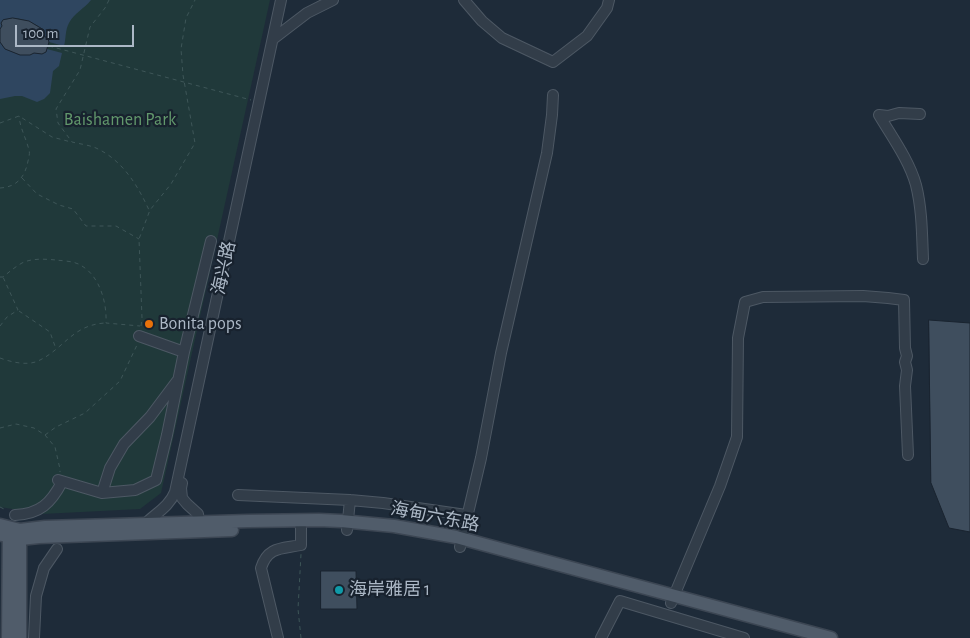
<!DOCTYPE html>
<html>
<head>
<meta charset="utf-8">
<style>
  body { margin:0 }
  #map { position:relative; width:970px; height:638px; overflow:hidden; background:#1e2b39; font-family:"Alegreya Sans",sans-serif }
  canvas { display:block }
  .scale { position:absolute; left:15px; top:25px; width:119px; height:22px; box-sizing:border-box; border:2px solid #acb8c6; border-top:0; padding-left:6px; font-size:15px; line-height:18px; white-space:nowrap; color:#acb8c6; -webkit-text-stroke:4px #18222e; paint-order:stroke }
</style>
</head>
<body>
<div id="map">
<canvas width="970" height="638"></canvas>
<div class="scale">100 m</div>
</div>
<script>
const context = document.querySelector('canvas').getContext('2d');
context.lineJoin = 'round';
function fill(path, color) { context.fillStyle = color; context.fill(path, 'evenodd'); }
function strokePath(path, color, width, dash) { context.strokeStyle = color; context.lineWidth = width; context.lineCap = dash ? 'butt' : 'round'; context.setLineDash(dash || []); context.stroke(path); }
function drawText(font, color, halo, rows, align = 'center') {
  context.font = font + ' "Alegreya Sans","Noto Sans SC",sans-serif'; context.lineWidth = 4.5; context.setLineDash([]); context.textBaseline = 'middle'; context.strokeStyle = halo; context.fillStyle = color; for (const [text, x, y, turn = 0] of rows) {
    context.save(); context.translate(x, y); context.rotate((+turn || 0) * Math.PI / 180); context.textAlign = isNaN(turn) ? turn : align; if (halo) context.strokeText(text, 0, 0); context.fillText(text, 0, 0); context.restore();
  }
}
const green = new Path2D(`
  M 0,0 L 270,0 L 161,493 L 140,509 L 42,514 L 0,507 Z`);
const water = new Path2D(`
  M 0,0 L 91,0 C 84,9 74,13 69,23 C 65,30 66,39 64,46 L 49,42 L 48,39 L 43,36 L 44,30 C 31,21 18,15 3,20 L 1,23 L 3,27 L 0,29 Z
  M 0,42 L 5,49 L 20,55 L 30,55 L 34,53 L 42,54 L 46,52 L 47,49 L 62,53 L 59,66 L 53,71 L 50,93 L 44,99 L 37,102 L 22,96 L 15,96 L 0,99 Z`);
const building = new Path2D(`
  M 13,18 L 29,21 L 44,30 L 43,35 L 48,39 L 49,42 L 46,52 L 42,54 L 34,53 L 30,55 L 20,55 L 5,49 L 0,42 L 0,29 L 2,26 L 1,23 L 3,20 Z
  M 929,320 L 970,323 L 970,532 L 949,528 L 931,483 Z
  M 321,571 L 356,571 L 357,609 L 321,609 Z`);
const path = new Path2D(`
  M 109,0 L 105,8 L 90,27 L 80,70 L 56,109 L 58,123 L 72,142 C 80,144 89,145 96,148 C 122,160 137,184 149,210
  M 49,46 L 251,100
  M 0,123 L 19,116 L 52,137 L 71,142
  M 22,178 L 37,194 L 59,205 L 73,209 L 86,226 L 116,226 L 139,239
  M 0,188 C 17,187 25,177 28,161 C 29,157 30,153 29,150 C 26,138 20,128 19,116
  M 0,277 L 3,277 C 9,272 15,267 22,263 C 32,258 45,259 56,260 C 64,261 75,261 82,266 C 100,277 107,303 106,323 L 140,326
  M 19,311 L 50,332 L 56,349
  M 0,326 L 7,317 L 18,310 L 3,277
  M 141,326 L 142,318 L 139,239 L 150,210 L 171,184 L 195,143 L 183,75 L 181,49 L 186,18 L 195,0
  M 0,358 C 11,362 27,366 38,361 C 64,349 72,325 105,323
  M 0,428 L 16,424 L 34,428 L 45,435 L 55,447 L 60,469 L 60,472
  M 45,435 L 56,427 L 85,413 L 120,381 L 137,345
  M 0,507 L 6,510
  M 301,638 L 298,609 L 301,554`);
const minor = new Path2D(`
  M 464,0 L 482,21 L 502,38 L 553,62 L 587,36 L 607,8 L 609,0
  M 273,39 L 307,13 L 333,0
  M 879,115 C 892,137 909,160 916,185 C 922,209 922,234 923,259
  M 879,115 L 888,116 L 899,113 L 920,114
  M 139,336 L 184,352
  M 58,480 L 102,493 L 135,490 L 156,480 L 167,435 L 184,352 L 211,241
  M 182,483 L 181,488 L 182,498 L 187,504 L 198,514 L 199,522
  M 102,493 L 110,468 L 124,444 L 150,417 L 177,381
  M 238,495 L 350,500 L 383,503 L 466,515
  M 15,515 C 40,514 51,503 62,482
  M 145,524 C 156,513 169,507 175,492 L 281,0
  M 347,530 L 350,500
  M 460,547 L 481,458 L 501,353 L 547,153 L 552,115 L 553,95
  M 671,603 L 720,486 L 737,437 L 738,338 L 745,302 L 763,297 L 863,296 L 888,298 L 904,300 L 905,348 L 907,356 L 905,362 L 907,370 L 905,386 L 908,455
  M 34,638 L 36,596 L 44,568 L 57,549
  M 278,638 L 261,568 C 268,546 282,549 301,545 L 301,528 L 299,520
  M 601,638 L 620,601 L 744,638`);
const major = new Path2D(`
  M 0,525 L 20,530 L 45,527 L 248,521 L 319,520 L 341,521 L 394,526 L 456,537 L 831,638
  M 2,535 L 20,539 L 39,537 L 232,530
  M 8,638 L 9,530
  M 20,638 L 20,531`);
const markers = [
  [149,324,5,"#e8710a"],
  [339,590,5,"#0f9aa8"]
];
const parkNames = [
  ["Baishamen Park",120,120]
];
const streetNames = [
  ["海兴路",224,268,-78],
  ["海甸六东路",435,517,11]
];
const poiNames = [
  ["Bonita pops",159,324],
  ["海岸雅居 1",349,590]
];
fill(green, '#20393a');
fill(water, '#2f4660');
fill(building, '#3f4e5e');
strokePath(building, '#1a2430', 1);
strokePath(minor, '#4d5864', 12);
strokePath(major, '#3c4653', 15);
strokePath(path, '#3e5658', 1, [4, 4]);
strokePath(minor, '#323d49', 10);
strokePath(major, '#505c6a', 12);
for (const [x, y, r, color] of markers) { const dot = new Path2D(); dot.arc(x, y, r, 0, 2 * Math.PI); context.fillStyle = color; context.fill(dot); strokePath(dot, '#18222e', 2); }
drawText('18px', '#62986c', '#18222e', parkNames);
drawText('18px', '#acb8c6', '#18222e', streetNames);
drawText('18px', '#acb8c6', '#18222e', poiNames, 'left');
</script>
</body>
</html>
